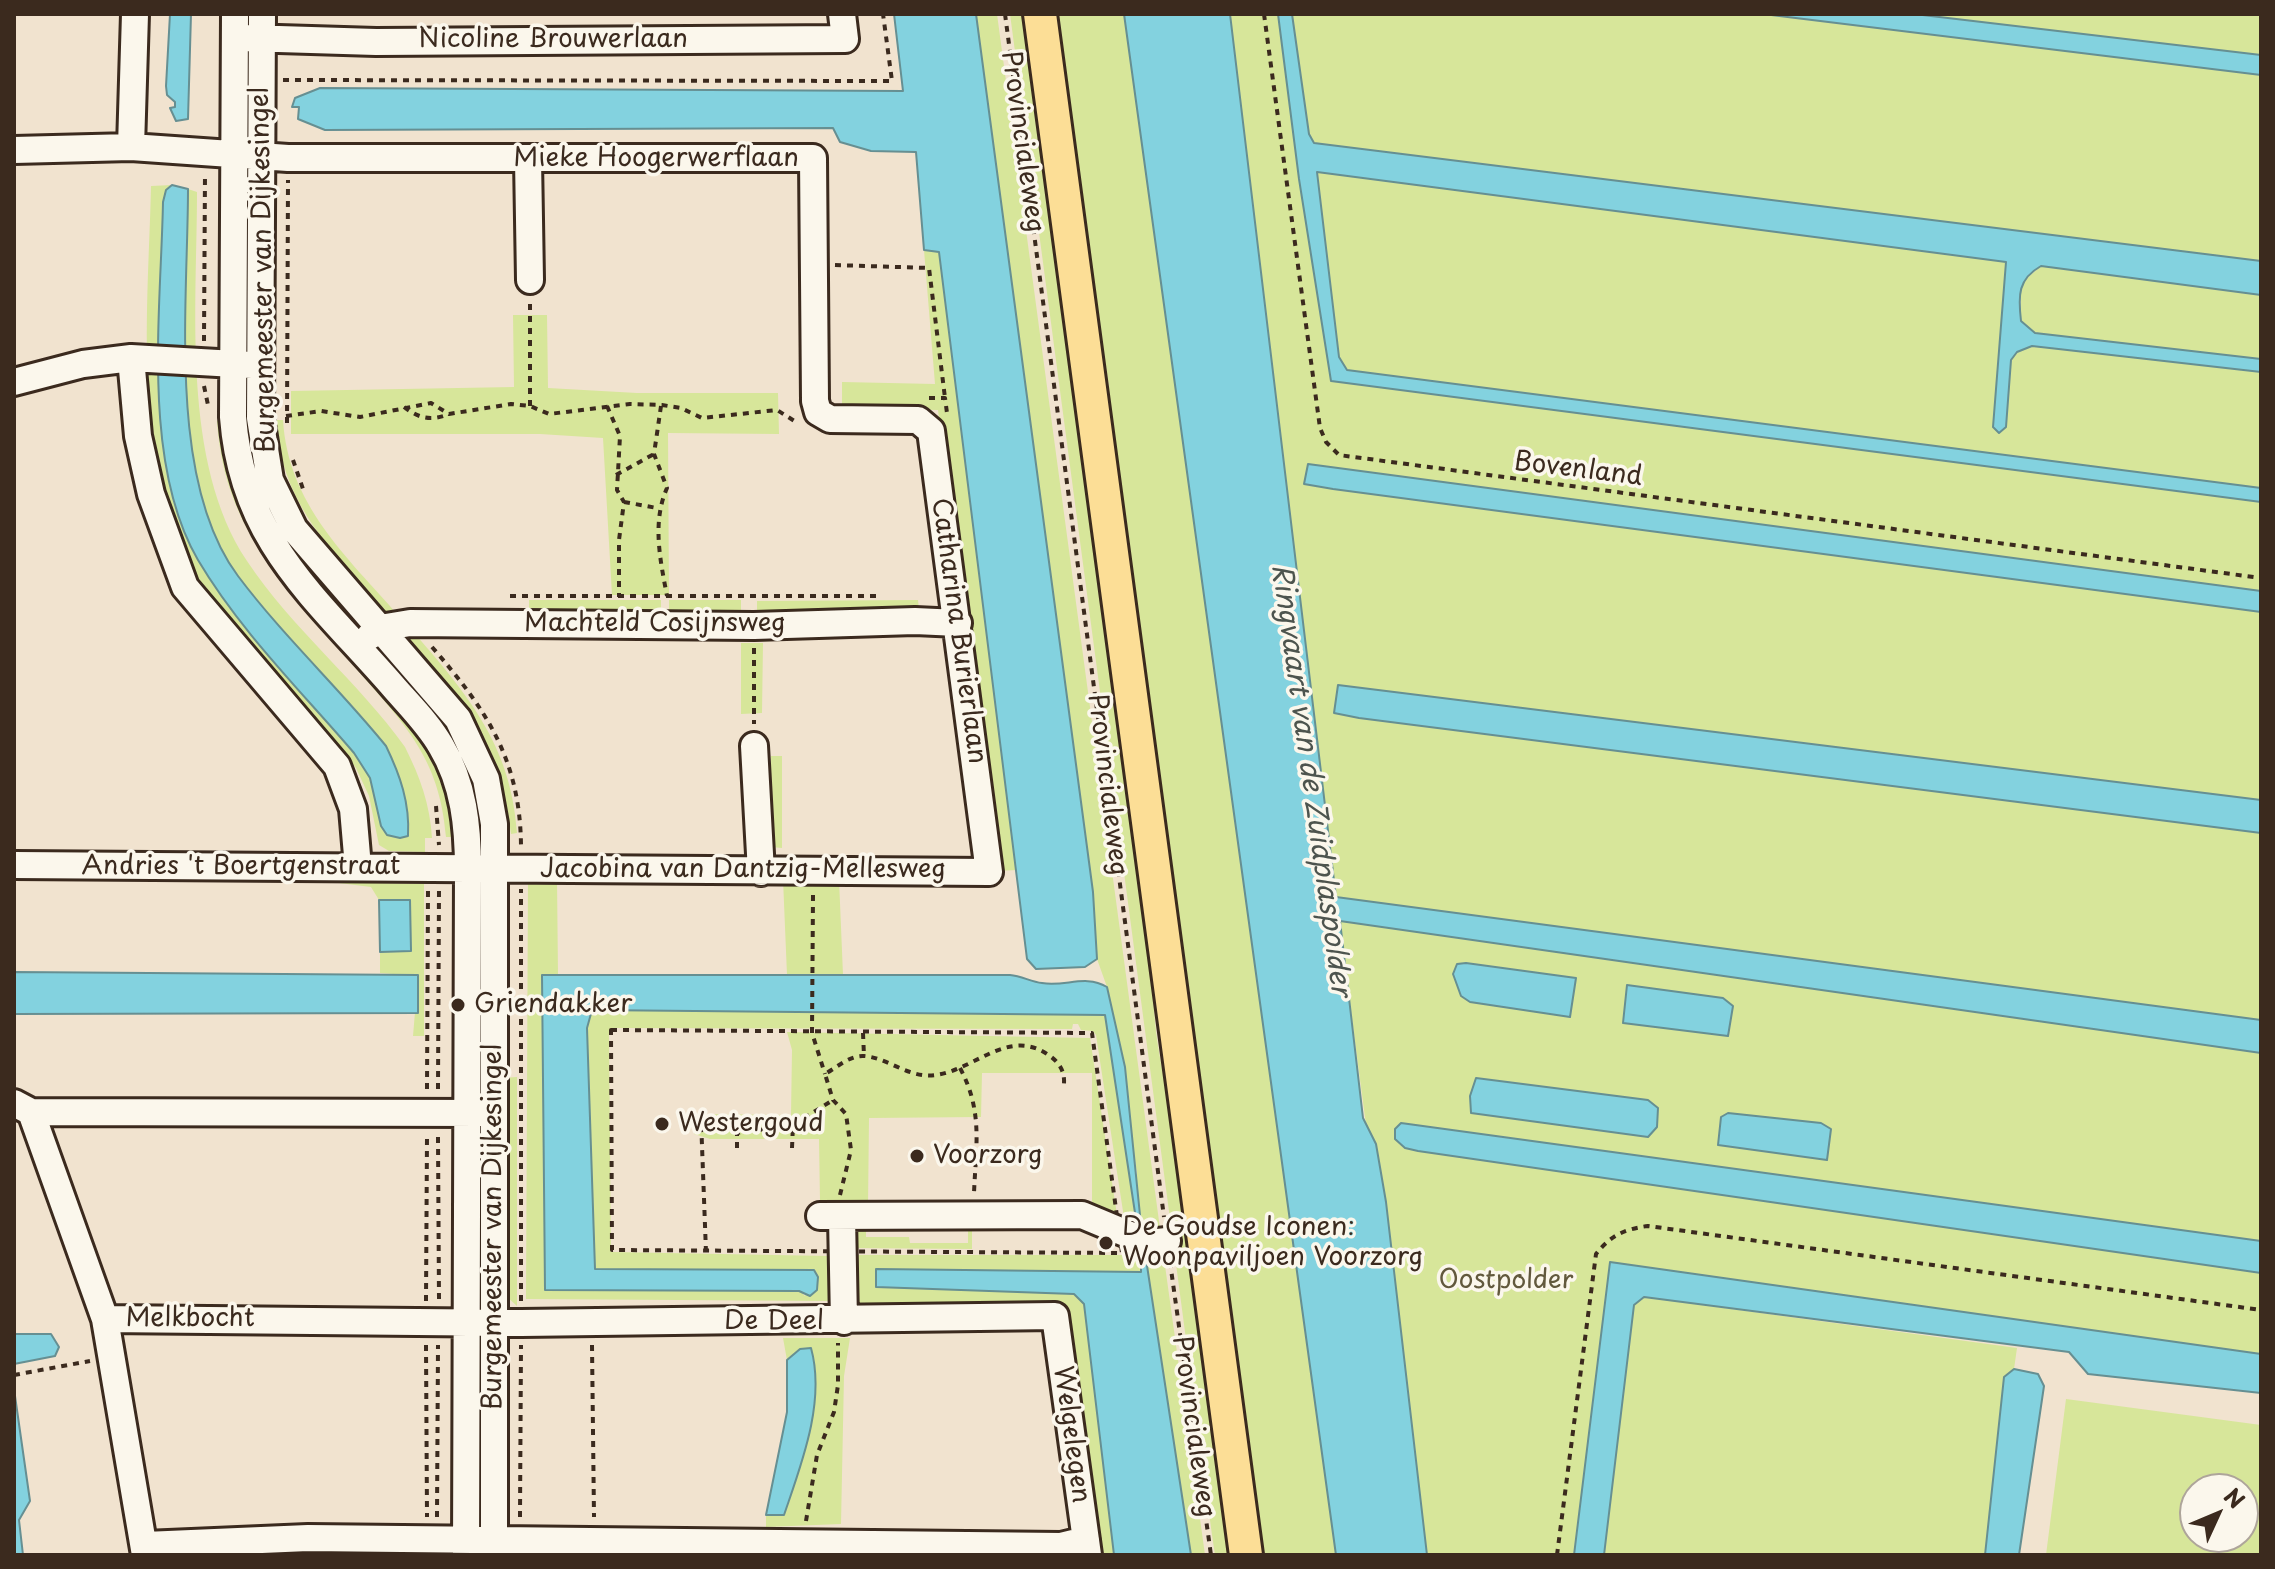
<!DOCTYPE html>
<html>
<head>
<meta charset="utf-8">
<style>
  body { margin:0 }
  #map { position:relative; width:2275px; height:1569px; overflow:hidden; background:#f1e3cf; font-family:"Playpen Sans",sans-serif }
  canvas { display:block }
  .frame { position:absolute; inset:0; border:16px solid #3b2a1e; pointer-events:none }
  .north { position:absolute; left:2179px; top:1473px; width:80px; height:80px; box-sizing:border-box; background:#fbf7ec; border:2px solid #aea59a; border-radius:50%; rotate:46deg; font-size:22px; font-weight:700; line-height:32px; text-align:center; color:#3b2a1e }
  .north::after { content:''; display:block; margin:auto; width:28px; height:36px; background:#3b2a1e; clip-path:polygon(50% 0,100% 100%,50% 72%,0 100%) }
</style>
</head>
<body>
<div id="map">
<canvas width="2275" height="1569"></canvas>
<div class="frame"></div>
<div class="north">N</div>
</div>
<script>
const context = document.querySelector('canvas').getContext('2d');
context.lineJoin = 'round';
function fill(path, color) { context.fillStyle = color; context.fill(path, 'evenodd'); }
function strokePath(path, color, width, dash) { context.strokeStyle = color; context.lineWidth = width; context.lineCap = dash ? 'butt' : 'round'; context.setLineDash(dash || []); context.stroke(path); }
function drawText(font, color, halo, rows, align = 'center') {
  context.font = font + ' "Playpen Sans",sans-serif'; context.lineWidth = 7; context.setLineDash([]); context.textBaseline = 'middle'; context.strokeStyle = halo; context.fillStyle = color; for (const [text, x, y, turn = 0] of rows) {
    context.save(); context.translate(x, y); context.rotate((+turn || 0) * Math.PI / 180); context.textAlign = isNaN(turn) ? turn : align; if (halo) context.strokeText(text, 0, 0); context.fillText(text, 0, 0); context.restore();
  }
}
const green = new Path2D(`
  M 976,14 L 997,14 L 1161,1236 L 1126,1231 L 1096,1035 L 1093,1031 L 1081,1030 L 1078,1024 L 1073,1024 L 1072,1029 L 615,1028 L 609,1034 L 611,1252 L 829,1256 L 828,1301 L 526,1299 L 528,878 L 557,879 L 558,975 L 542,975 L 546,1290 L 800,1291 L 805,1296 L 814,1270 L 594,1269 L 587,1028 L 591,1010 L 1105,1015 L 1137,1225 L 1141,1225 L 1135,1181 L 1137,1173 L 1107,987 L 1097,959 L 1093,892 Z
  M 1010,14 L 1028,14 L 1153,949 C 1151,1007 1157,1060 1174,1116 L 1233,1555 L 1215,1555 L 1212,1535 Z
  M 1052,14 L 1124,14 L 1336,1555 L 1260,1555 L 1111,461 C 1113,407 1109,361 1092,310 Z
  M 1209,14 L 1285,14 L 1331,381 L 2261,502 L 2261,605 L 1305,484 L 2261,612 L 2261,800 L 1338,686 L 1359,718 L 2261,833 L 2261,1020 L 1336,897 L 1285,477 Z
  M 1292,14 L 1763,14 L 2261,75 L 2261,261 L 1314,143 L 1309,134 Z
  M 1914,14 L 2261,14 L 2261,55 Z
  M 1316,172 L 2006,262 L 1993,428 L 1999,432 L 2006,427 L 2011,360 L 2017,352 L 2032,346 L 2261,372 L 2261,488 L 1347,370 L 1339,357 Z
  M 172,185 L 166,190 L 163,202 C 161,312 141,462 198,560 C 240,631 301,691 354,753 L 370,778 L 381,826 L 386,746 C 339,688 283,636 238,576 C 167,481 188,303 188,189 L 197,192 C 197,307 181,462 247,561 C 292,629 358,681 405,747 C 420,777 430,804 432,838 L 425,838 L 425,852 L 389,851 L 379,845 L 369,796 L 356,768 C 313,709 255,662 213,603 C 128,488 148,321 151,186 Z
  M 924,250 L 939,252 L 1017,870 L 997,871 L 938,410 L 842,408 L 842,382 L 935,384 Z
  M 2041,266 L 2261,295 L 2261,359 L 2035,333 L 2021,321 L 2021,283 Z
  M 513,315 L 547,315 L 548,388 L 637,393 L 778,393 L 779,434 L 668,433 L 669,595 L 612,595 L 603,438 L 540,434 L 291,434 L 291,391 L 514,387 Z
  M 266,420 L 283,420 C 288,504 346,556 399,616 L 383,615 L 370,608 L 377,602 C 329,547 289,510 277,436 L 268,436 Z
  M 217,421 L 226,421 L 229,447 L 345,649 L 339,648 C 275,574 224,523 217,421 Z
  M 529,600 L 661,600 L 661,617 L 529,617 Z
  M 669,600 L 741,600 L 741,618 L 669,617 Z
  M 918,600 L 920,618 L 757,618 L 757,601 Z
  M 410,628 C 466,693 511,743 517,833 L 511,834 C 502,753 471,711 420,651 L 412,657 L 400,638 Z
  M 741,643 L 763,643 L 762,713 L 741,714 Z
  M 355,659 L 434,747 L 461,837 L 446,837 C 440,757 403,723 354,666 Z
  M 771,756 L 782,756 L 782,848 L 771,847 Z
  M 339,877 L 371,877 L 372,883 L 424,884 L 424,1036 L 413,1036 L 418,976 L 380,973 L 380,952 L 411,951 L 410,900 L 379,900 L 371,887 L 339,883 Z
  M 783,879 L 839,879 L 843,975 L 787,975 Z
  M 1339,921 L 2261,1053 L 2261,1241 L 1401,1123 L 1416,1150 L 2261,1268 L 2261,1373 L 1623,1283 L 1589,1555 L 1423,1555 Z
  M 787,1032 L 1090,1038 L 1119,1228 L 1092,1205 L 1092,1073 L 982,1073 L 981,1117 L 869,1118 L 868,1206 L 820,1201 L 819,1139 L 710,1139 L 694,1134 L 694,1114 L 791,1115 L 792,1050 Z
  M 517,1077 L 517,1306 L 504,1294 L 501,1282 L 509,1281 L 510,1198 L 501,1197 L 502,1078 Z
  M 968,1225 L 972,1227 L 972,1249 L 853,1248 L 854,1235 L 866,1226 L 866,1237 L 909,1237 L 910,1243 L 968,1243 Z
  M 1126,1246 L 1163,1251 L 1205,1555 L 1191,1555 L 1141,1260 L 1142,1272 L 876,1270 L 876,1287 L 1074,1294 L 1084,1304 L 1114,1555 L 1096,1555 L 1062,1311 L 860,1308 L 853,1299 L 853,1255 L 1125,1255 Z
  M 1644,1297 L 2017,1348 L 2014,1369 L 2004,1377 L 1985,1555 L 1604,1555 L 1634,1305 Z
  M 783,1338 L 850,1338 L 844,1376 L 841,1524 L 766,1527 L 766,1515 L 784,1515 L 813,1416 L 811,1349 L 800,1349 L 787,1360 Z
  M 2066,1399 L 2261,1425 L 2261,1555 L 2046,1555 ZM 2195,1489 L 2243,1489 L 2243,1537 L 2195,1537 Z`);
const water = new Path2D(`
  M 170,14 L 191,14 L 188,119 L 176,121 L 170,108 L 175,107 L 175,102 L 167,95 L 166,86 Z
  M 894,14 L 976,14 L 1093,892 L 1097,959 L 1085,967 L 1036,969 L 1027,959 L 939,252 L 924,250 L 916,152 L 871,151 L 840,142 L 833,128 L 325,130 L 298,119 L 299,107 L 292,107 L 295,98 L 320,88 L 903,91 Z
  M 1124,14 L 1230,14 L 1336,897 L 2261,1020 L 2261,1053 L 1340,921 L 1363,1118 L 1376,1144 L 1386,1202 L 1427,1555 L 1336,1555 Z
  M 1278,14 L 1292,14 L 1309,134 L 1314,143 L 2261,261 L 2261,295 L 2041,266 C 2018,279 2018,295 2021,321 L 2035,333 L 2261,359 L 2261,372 L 2032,346 L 2017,352 L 2011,360 L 2006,427 L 1999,433 L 1993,427 L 2006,262 L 1317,172 L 1339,357 L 1347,370 L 2261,488 L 2261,502 L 1331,381 L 1299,179 Z
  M 1763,14 L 1914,14 L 2261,55 L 2261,75 Z
  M 172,185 L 188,189 C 188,303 167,481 238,576 C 283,636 339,688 386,746 C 400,775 410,803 408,836 L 400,838 L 387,835 L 381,826 L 370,778 L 354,753 C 301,691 240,631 198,560 C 141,462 161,311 163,202 L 166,190 Z
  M 1308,464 L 2261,591 L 2261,612 L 1333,489 L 1304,484 Z
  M 1338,685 L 2261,800 L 2261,833 L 1359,718 L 1334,713 Z
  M 379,900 L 410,900 L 411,951 L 380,952 Z
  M 1466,963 L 1576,978 L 1570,1017 L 1470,1002 L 1461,996 L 1453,974 L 1457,964 Z
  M 14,972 L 418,975 L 418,1013 L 14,1014 Z
  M 542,975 L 1010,975 C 1022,976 1031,982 1042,983 C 1066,987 1085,974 1107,987 L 1125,1067 L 1141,1225 L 1137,1226 L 1105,1015 L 592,1010 L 587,1028 L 595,1269 L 814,1270 L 818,1277 L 817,1290 L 810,1296 L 799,1291 L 545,1290 Z
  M 1627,985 L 1723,998 L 1733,1006 L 1728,1036 L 1623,1023 Z
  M 1476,1078 L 1648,1100 L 1658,1108 L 1657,1127 L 1648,1137 L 1471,1113 L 1470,1096 Z
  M 1728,1113 L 1821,1123 L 1831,1129 L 1827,1160 L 1718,1145 L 1721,1117 Z
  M 1401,1123 L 2261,1241 L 2261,1273 L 1418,1151 L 1405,1148 L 1395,1139 L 1395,1129 Z
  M 1141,1259 L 1146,1259 L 1191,1555 L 1114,1555 L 1084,1304 L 1074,1294 L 876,1287 L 876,1269 L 1141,1272 Z
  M 1610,1262 L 2261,1354 L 2261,1393 L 2088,1374 L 2069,1352 L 1644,1297 L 1634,1305 L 1604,1555 L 1574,1555 Z
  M 14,1334 L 51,1334 L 59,1347 L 55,1356 L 14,1364 Z
  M 811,1348 C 826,1402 801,1465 784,1515 L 766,1515 L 787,1412 L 787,1360 L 800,1349 Z
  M 2014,1369 L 2038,1374 L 2044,1386 L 2019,1555 L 1985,1555 L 2004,1377 Z
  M 14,1389 L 30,1501 L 19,1520 L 23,1555 L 15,1555 L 14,1551 Z`);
const path = new Path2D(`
  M 1005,14 L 1164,1217
  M 1264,14 L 1320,428 L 1326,442 L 1339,455 L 2261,578
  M 283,80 L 892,81 L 883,14
  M 835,265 L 929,268 L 945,398
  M 204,341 L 205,174
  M 204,386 L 208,405
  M 929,398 L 945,398 L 947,413
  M 530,406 L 530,304
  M 607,406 L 620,436 L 617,490 L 624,502 L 619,540 L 619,597
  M 661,406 L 654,454 L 667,488 C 652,522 660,559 667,596
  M 404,407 C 420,419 431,421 449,414
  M 286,416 L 321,411 L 360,417 L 431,403 L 449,414 L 511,404 L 530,406 L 549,414 L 630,404 L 662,405 L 681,408 L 702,418 L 777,410 L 796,422
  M 287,423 L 288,180
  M 293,460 L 303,489
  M 616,475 L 654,454
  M 624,502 L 657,508
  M 510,596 L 876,596
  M 432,647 C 486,709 520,759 521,845
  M 754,648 L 754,724
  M 436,806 L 439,845
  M 813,895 L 812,1033 L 825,1074
  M 611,1030 L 1092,1033 L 1122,1253 L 612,1250 Z
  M 863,1033 L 864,1056
  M 960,1068 C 983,1111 976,1145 974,1193
  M 427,1089 L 428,889
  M 438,1089 L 439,889
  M 438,1137 L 439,1301
  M 737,1148 L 737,1133 L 793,1125
  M 792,1148 L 793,1125 L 833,1100
  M 840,1195 L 851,1150 L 846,1114 L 833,1100 L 825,1074 C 836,1068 850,1055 864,1056 C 889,1058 909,1079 936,1075 C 974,1070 1008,1028 1047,1054 C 1058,1061 1065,1070 1064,1084
  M 706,1252 L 701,1119 L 737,1133
  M 1170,1262 L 1211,1555
  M 426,1301 L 427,1137
  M 521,1301 L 521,889
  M 426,1345 L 427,1517
  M 592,1345 L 594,1517
  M 14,1375 L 90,1361
  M 437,1517 L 438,1345
  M 520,1517 L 521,1345
  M 806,1521 L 817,1455 L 834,1412 L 838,1385 L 838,1343
  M 1557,1555 L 1596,1254 C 1611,1235 1625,1229 1648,1226 L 2261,1310`);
const minor = new Path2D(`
  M 235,14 L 233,417 C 242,540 315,597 391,684 C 408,704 428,723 441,746 C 464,784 468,827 468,870 L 466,1555
  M 262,14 L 260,418 L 270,480 L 294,529 L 458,719 L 486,779 L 494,824 L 494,1555
  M 246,38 L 376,42 L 845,39 L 842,14
  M 131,147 L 135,14
  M 14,150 L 131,147 L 288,158 L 813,158 L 815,401 L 818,412 L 830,419 L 918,420 L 931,431 L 989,872 L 14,865
  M 528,159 L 530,280
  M 131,358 L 138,436 L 151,494 L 185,587 L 337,766 L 353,809 L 358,867
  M 14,382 L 83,364 L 131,358 L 252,365
  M 370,636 L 380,628 L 410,623 L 754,626 L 915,621 L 958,623
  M 754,746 L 761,872
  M 14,1103 L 31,1112 L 484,1113
  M 31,1112 L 105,1319 L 145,1555
  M 820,1216 L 1082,1215 L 1149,1243 L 1167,1241
  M 842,1217 L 844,1321
  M 105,1319 L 521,1323 L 1055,1316 L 1088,1555
  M 145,1545 L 308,1538 L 1061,1546 L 1086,1540`);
const major = new Path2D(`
  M 1040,14 L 1246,1555`);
const markers = [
  [458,1005,8,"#3b2a1e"],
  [662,1124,8,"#3b2a1e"],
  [917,1156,8,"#3b2a1e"],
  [1106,1243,8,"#3b2a1e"]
];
const streetNames = [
  ["Nicoline Brouwerlaan",553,40],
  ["Provincialeweg",1022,142,82],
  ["Mieke Hoogerwerflaan",656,159],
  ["Burgemeester van Dijkesingel",264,270,-91],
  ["Bovenland",1578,470,7],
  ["Machteld Cosijnsweg",655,624],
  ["Catharina Burierlaan",958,631,82],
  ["Provincialeweg",1107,785,83],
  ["Andries 't Boertgenstraat",241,867],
  ["Jacobina van Dantzig-Mellesweg",743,870],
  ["Burgemeester van Dijkesingel",494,1227,-90],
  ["Melkbocht",190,1319],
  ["De Deel",774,1322],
  ["Provincialeweg",1193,1427,82],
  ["Welgelegen",1071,1435,82]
];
const poiNames = [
  ["Griendakker",474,1005],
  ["Westergoud",678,1124],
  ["Voorzorg",933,1156],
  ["De Goudse Iconen:",1122,1228],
  ["Woonpaviljoen Voorzorg",1122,1258]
];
const parkNames = [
  ["Oostpolder",1506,1281]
];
const waterNames = [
  ["Ringvaart van de Zuidplaspolder",1310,780,82]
];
fill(green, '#d7e69a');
fill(water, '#83d2df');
strokePath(water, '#668f92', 2);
strokePath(minor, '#3b2a1e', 32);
strokePath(major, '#3b2a1e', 38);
strokePath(path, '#3b2a1e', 4, [6, 6]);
strokePath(minor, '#fbf7ec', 26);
strokePath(major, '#fcde96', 32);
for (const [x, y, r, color] of markers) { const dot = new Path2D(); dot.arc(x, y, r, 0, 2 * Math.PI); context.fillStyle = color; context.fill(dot); strokePath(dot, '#fbf7ec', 3); }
drawText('26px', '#3b2a1e', '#fbf7ec', streetNames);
drawText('26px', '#3b2a1e', '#fbf7ec', poiNames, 'left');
drawText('26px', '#62593d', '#fbf7ec', parkNames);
drawText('italic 28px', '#4d544e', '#fbf7ec', waterNames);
</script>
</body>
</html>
